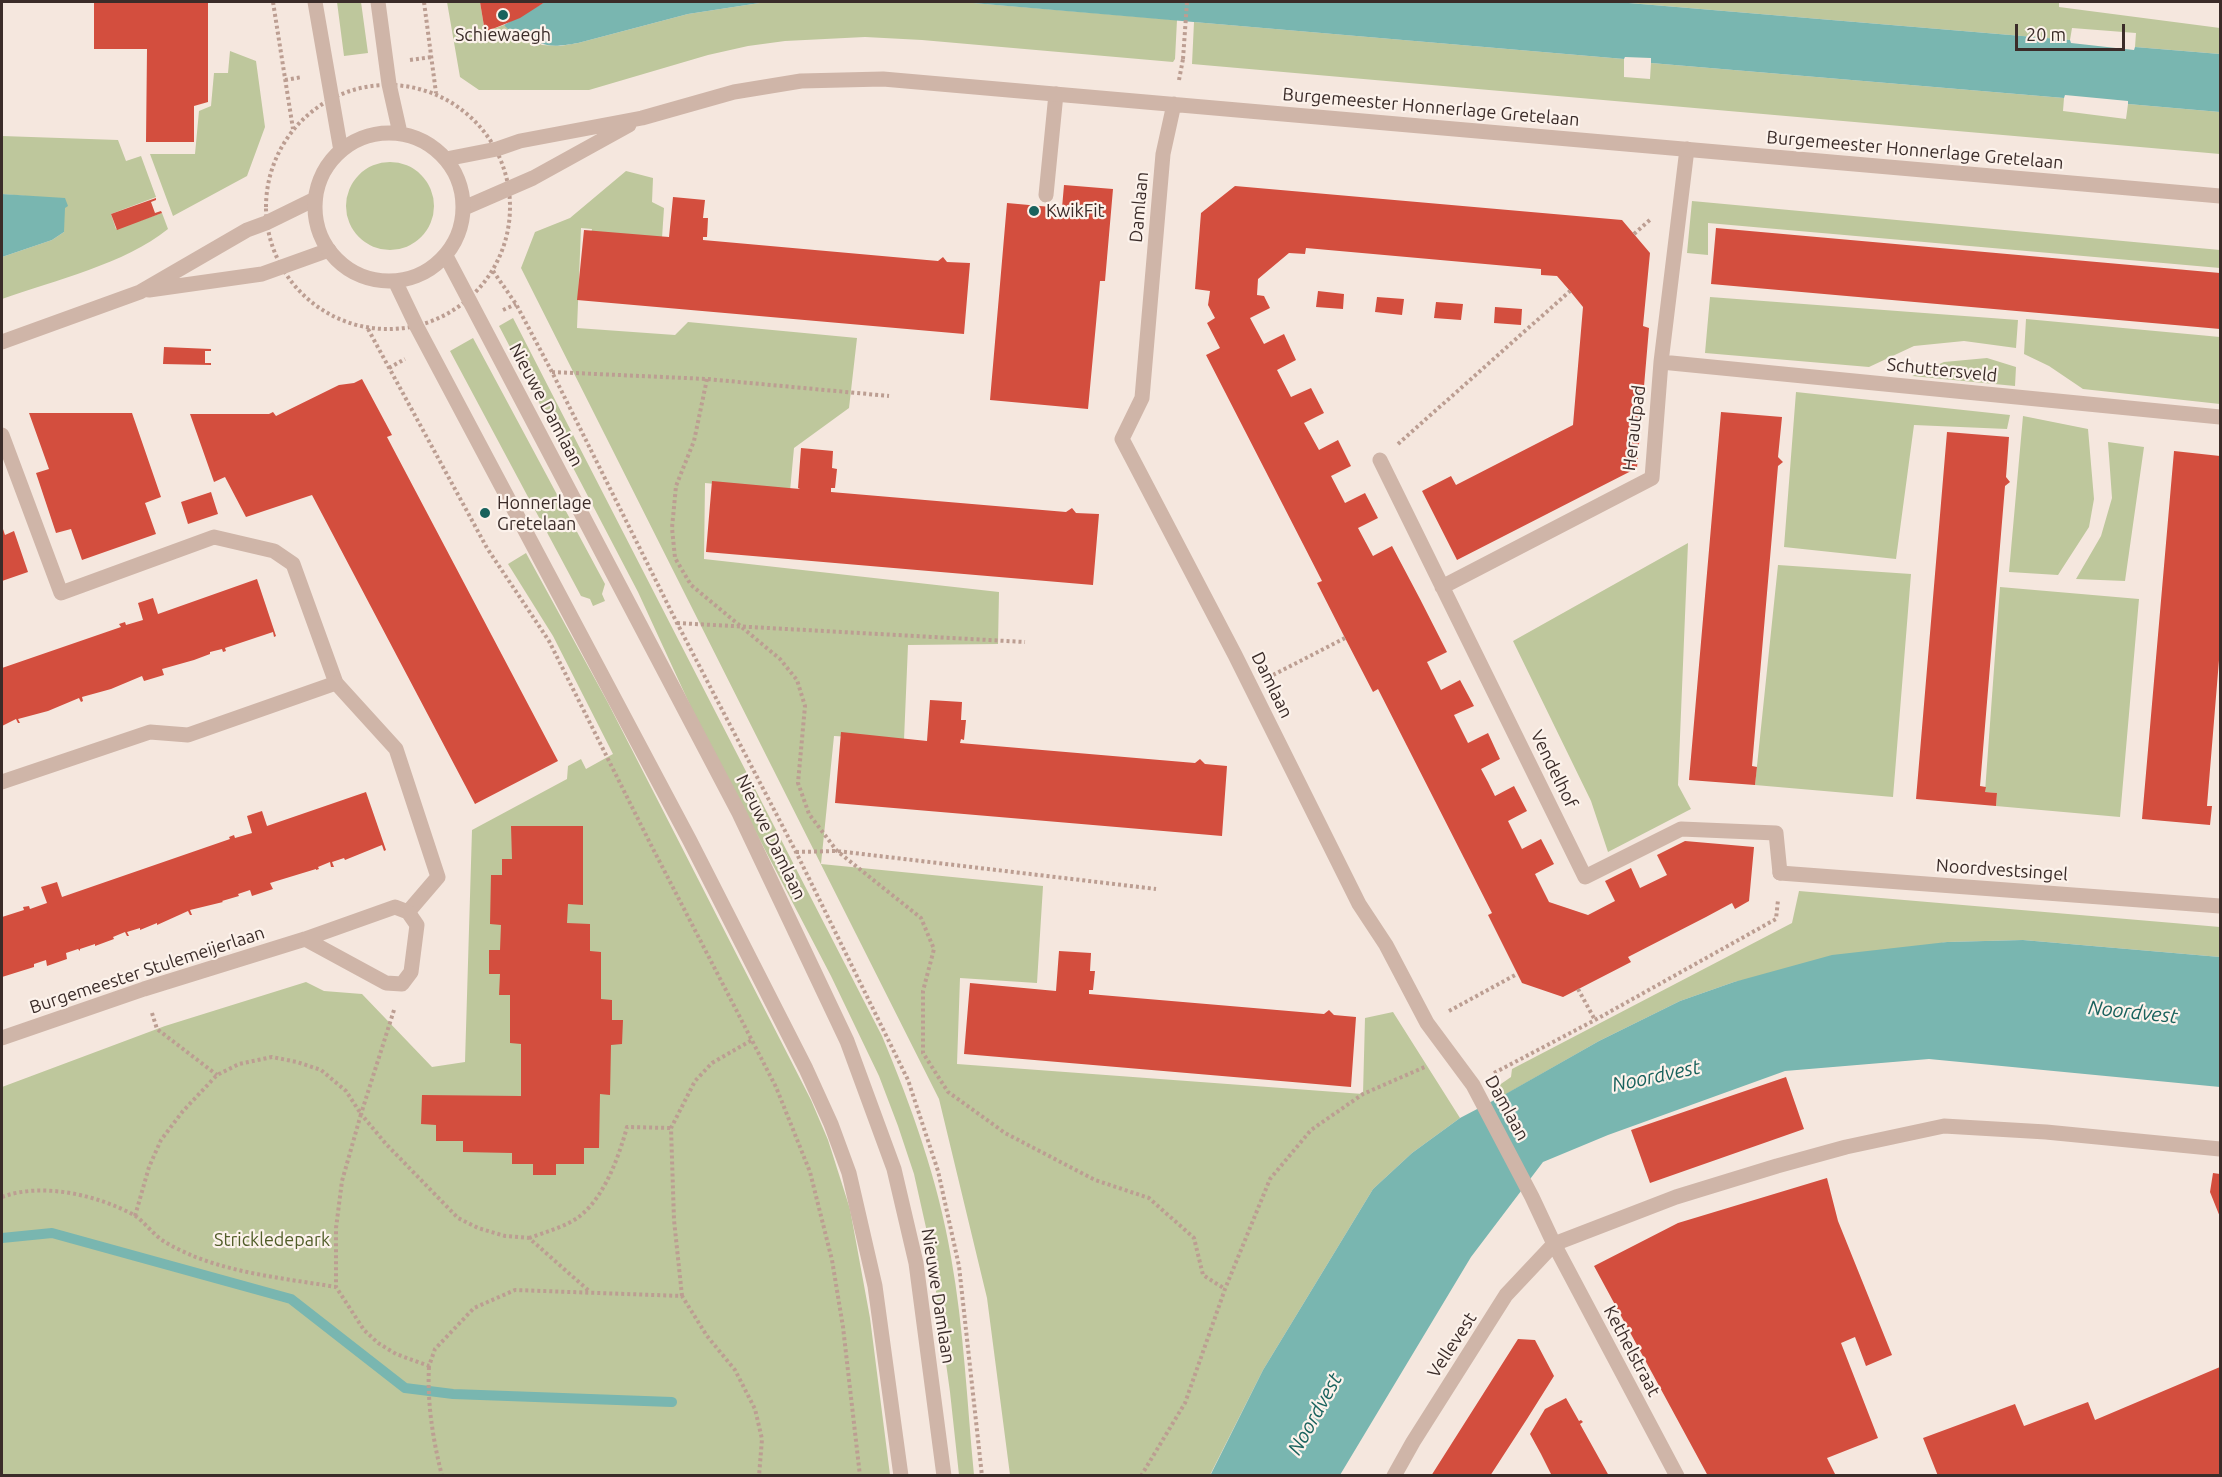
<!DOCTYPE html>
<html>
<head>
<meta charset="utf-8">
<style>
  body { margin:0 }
  #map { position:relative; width:2222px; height:1477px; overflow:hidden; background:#f5e7de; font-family:Ubuntu,sans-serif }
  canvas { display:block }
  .frame { position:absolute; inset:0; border:3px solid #3b2c29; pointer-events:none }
  .scale { position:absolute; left:2015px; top:24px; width:110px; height:27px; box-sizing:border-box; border:3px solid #3b2c29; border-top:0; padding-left:8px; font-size:18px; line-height:21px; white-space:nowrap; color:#3b2c29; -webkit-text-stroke:4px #fcf2eb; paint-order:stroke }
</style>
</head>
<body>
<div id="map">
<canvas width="2222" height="1477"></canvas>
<div class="frame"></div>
<div class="scale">20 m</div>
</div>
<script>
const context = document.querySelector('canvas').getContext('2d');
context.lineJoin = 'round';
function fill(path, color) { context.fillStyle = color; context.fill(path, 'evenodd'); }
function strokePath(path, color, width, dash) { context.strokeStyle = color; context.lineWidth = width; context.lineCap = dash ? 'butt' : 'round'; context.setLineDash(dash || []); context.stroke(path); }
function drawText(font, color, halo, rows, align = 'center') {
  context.font = font + ' Ubuntu,sans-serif'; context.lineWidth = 4.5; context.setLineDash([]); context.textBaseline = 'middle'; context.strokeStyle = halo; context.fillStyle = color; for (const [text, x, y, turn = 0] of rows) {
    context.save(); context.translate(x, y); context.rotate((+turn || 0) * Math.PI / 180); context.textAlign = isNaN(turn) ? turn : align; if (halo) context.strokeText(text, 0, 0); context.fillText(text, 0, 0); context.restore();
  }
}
const green = new Path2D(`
  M 337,2 L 361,2 L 368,53 L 344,56 Z
  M 447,2 L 480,2 L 485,32 L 504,25 L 542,45 L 560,46 L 578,43 L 688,14 L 766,2 L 961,2 L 1177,20 L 1175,59 L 1173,62 L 922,40 L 865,37 L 785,41 L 748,46 L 708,55 L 589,90 L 479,90 L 460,77 Z
  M 1617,2 L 2059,2 L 2059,7 L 2220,28 L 2220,54 L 2135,47 L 2136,33 L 2072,28 L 2070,40 Z
  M 1194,22 L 1624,59 L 1624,77 L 1650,79 L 1651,63 L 2064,98 L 2063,111 L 2126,119 L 2128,104 L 2220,112 L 2220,154 L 1192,64 Z
  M 230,51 L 256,61 L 265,127 L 247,176 L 173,216 L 150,154 L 195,154 L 199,111 L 211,106 L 214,73 L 228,73 Z
  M 2,136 L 118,140 L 126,161 L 141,156 L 156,197 L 111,214 L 116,229 L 162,213 L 168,229 C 125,264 55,280 2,299 L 2,257 L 52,240 L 64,232 L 61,199 L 2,194 Z
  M346 206a44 44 0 1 1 88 0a44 44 0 1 1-88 0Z
  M 626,171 L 653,178 L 652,202 L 664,208 L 662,238 L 591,234 L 592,229 L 581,228 L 577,328 L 675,335 L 688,322 L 857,338 L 849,408 L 794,448 L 790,491 L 705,483 L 704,559 L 999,592 L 998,644 L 908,645 L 904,740 L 834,736 L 821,864 L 1043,886 L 1037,983 L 960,978 L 957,1064 L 1363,1094 L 1365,1018 L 1393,1012 L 1460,1118 L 1412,1153 L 1373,1189 L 1263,1370 L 1210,1475 L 1010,1475 L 987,1298 L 939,1099 L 521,268 L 535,232 L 570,218 Z
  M 1692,201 L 2220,250 L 2220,268 L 1708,223 L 1708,255 L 1687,253 Z
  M 1710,297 L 2018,320 L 2016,348 L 1964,341 L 1914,346 L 1869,367 L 1705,353 Z
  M 513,318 L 882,1036 C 912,1108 938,1180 951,1257 C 964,1329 967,1403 974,1475 L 959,1475 L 950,1392 L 929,1241 L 914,1174 L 898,1126 L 879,1076 L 831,976 L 695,716 L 638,592 L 499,326 Z
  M 2026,319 L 2220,337 L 2220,404 L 2083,389 L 2049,366 L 2024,354 Z
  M 473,338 L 605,584 L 602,594 L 605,601 L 593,606 L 590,599 L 581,596 L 450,351 Z
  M 1987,358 L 2016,367 L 2015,386 L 1912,376 L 1944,362 Z
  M 1796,392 L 2010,415 L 2007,429 L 1914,425 L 1896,559 L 1784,547 Z
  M 2023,416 L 2088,429 L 2094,499 L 2089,527 L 2058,575 L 2009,572 Z
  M 2108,442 L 2144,447 L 2125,581 L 2076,579 L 2101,536 L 2112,498 Z
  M 1688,543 L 1678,785 L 1691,809 L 1608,852 L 1591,801 L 1513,641 Z
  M 526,553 L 607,701 L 811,1100 L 828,1140 L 850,1209 L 870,1318 L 890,1475 L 2,1476 L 2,1087 L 165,1026 L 306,982 L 324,991 L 362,994 L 432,1067 L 465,1062 L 472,830 L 567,779 L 568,766 L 581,759 L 586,769 L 613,754 L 553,636 L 508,564 Z
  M 1778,565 L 1911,574 L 1893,797 L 1755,785 Z
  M 2000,587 L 2139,599 L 2120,817 L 1996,806 L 1997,793 L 1985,792 Z
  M 1799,891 L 2220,927 L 2220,957 L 2023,940 L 1947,942 L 1734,982 L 1680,1001 L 1599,1041 L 1499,1098 L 1498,1086 L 1511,1077 L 1512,1069 L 1792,923 Z`);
const water = new Path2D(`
  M 545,2 L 766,2 L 688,14 L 578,43 C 550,48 544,47 520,32 L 516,37 L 504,25 Z
  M 961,2 L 1617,2 L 2070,40 L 2071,43 L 2134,50 L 2135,47 L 2220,54 L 2220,112 L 2128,104 L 2128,101 L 2065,95 L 2064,98 L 1651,63 L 1651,58 L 1625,57 L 1624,59 Z
  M 2,194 L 65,198 L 68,206 L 65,208 L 64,232 L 52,240 L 2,257 Z
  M 2023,940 L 2220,957 L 2220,1087 L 1929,1059 L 1785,1071 L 1608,1135 L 1543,1162 L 1471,1257 L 1340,1475 L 1210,1476 L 1263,1370 L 1373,1189 L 1412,1153 L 1460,1118 L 1502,1096 L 1599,1041 L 1680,1001 L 1734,982 L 1832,955 L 1947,942 Z`);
const stream = new Path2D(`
  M 2,1238 L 52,1233 L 291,1299 L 405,1388 L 453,1394 L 672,1402`);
const building = new Path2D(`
  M 94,2 L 208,2 L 208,102 L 194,106 L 194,142 L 146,142 L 147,49 L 94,49 Z
  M 480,2 L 545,2 L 520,18 L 485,32 Z
  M 1064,185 L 1113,189 L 1105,281 L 1100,281 L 1088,409 L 990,400 L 1007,203 L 1062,208 Z
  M 1235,186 L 1622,220 L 1650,253 L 1643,326 L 1649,328 L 1637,468 L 1457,560 L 1422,491 L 1451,476 L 1456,485 L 1573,425 L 1583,307 L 1570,291 L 1557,276 L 1541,275 L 1541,269 L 1306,248 L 1305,254 L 1289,253 L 1258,279 L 1257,295 L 1264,296 L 1270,308 L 1250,318 L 1264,344 L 1284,334 L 1296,360 L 1277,370 L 1291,397 L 1311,388 L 1324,413 L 1304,423 L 1319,450 L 1338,440 L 1351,466 L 1331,476 L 1345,503 L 1365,493 L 1378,518 L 1358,528 L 1373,556 L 1392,546 L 1420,599 L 1447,652 L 1427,662 L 1441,690 L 1460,680 L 1474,706 L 1454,715 L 1468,743 L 1488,733 L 1500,759 L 1481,769 L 1488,782 L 1495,796 L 1514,786 L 1527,811 L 1508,821 L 1522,849 L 1541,839 L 1554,864 L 1535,874 L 1549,902 L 1588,915 L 1615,901 L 1605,881 L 1631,868 L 1640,888 L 1667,875 L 1657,855 L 1685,841 L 1754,847 L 1749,901 L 1735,909 L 1732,903 L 1706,917 L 1628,957 L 1631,962 L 1563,997 L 1522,983 L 1488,915 L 1492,913 L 1378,689 L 1373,692 L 1345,638 L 1317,583 L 1322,581 L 1206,355 L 1220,348 L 1207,323 L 1215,318 L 1208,305 L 1210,291 L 1195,289 L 1201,213 Z
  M 673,197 L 705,200 L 703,218 L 708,218 L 707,237 L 703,237 L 703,240 L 938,261 L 943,257 L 947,262 L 970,263 L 964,334 L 577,300 L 584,230 L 669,237 Z
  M 156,198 L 156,200 L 151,202 L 155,213 L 161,211 L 162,213 L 117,230 L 111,214 Z
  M 1716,228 L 2220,273 L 2220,329 L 1711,284 Z
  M 1318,291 L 1344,294 L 1343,309 L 1316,307 Z
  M 1377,297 L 1404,299 L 1402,315 L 1375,312 Z
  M 1436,302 L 1463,304 L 1461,320 L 1434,318 Z
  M 1495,307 L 1522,309 L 1521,325 L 1494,323 Z
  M 164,347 L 211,349 L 211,351 L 205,351 L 205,363 L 211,363 L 211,365 L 163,364 Z
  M 362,379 L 392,435 L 387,437 L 558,761 L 475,804 L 312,495 L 246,517 L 225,477 L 214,482 L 190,414 L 269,414 L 273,412 L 276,416 L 339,385 L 354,383 Z
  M 1721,412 L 1782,417 L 1778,457 L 1783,462 L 1778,466 L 1752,766 L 1757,767 L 1755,785 L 1689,780 Z
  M 29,413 L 132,413 L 161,497 L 145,503 L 156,534 L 82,560 L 71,529 L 56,533 L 36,473 L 49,469 Z
  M 1947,432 L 2009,437 L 2006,477 L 2010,482 L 2005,486 L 1980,786 L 1986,787 L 1985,792 L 1997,793 L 1996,806 L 1916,799 Z
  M 801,448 L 833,451 L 832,468 L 837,469 L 835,488 L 831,488 L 831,492 L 1066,512 L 1072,508 L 1076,513 L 1099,514 L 1093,585 L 706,552 L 712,481 L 800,489 L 798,488 Z
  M 2174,451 L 2220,456 L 2220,648 L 2207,806 L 2212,806 L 2210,825 L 2142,819 Z
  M 211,492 L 218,514 L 188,524 L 181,502 Z
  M 2,526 L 5,535 L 14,531 L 28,572 L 2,581 Z
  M 257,579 L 276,636 L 274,637 L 273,632 L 225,648 L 226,651 L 223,652 L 222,649 L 210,652 L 210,654 L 194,660 L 162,669 L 164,675 L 144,681 L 142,676 L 111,689 L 82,697 L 83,701 L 81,702 L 79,698 L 48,711 L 18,719 L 20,723 L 18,723 L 16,719 L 2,726 L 2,668 L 121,627 L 119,624 L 125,622 L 126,625 L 143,620 L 138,603 L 153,598 L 158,614 Z
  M 930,700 L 962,702 L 961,720 L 966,720 L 964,740 L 961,739 L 960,743 L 1195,763 L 1200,759 L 1205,764 L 1227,766 L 1222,836 L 835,803 L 841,732 L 927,741 Z
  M 366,792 L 386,850 L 384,851 L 382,845 L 345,860 L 344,858 L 332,862 L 334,867 L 331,867 L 330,862 L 318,867 L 319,869 L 316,870 L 316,869 L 270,883 L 273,889 L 252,896 L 250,890 L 238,894 L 239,896 L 222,901 L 223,902 L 190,910 L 192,915 L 190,915 L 188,911 L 157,925 L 157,923 L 140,930 L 140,928 L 127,932 L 129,936 L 127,936 L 125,932 L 113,937 L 114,939 L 95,946 L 95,944 L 80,949 L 80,951 L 78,949 L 66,953 L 67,959 L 47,966 L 46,960 L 34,964 L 34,967 L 2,977 L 2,917 L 24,910 L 23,907 L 29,906 L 30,909 L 47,903 L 41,887 L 57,882 L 62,897 L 230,839 L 229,837 L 234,835 L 235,838 L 252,833 L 247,816 L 262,811 L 267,826 Z
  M 511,826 L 583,826 L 583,905 L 568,904 L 567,923 L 590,924 L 590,951 L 601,952 L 601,999 L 612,1000 L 612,1020 L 623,1020 L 622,1044 L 611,1045 L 610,1095 L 600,1094 L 599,1148 L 584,1148 L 584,1164 L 556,1164 L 556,1175 L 533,1175 L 533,1164 L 512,1164 L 512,1153 L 463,1152 L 463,1141 L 436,1141 L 436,1125 L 421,1124 L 422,1095 L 521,1096 L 521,1044 L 510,1043 L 510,995 L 499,995 L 500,974 L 489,974 L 489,950 L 500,950 L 501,925 L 490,924 L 491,875 L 502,875 L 502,859 L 512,859 Z
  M 1059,951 L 1091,953 L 1090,971 L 1095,971 L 1093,990 L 1089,990 L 1089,994 L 1324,1014 L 1329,1010 L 1334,1015 L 1356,1017 L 1351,1087 L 964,1054 L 970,983 L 1056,991 Z
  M 1786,1077 L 1804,1129 L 1650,1183 L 1631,1130 Z
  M 2213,1173 L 2220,1174 L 2220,1217 L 2210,1192 Z
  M 1827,1178 L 1838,1221 L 1892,1355 L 1866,1366 L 1855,1337 L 1841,1343 L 1878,1438 L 1827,1458 L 1836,1476 L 1708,1476 L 1594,1266 L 1678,1223 Z
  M 1518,1339 L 1535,1340 L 1554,1376 L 1527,1419 L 1490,1476 L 1431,1476 Z
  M 2220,1367 L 2220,1476 L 1938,1476 L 1923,1438 L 2015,1404 L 2024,1426 L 2088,1402 L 2095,1420 Z
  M 1566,1398 L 1579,1421 L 1581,1420 L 1583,1422 L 1580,1424 L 1609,1476 L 1552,1476 L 1541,1454 L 1530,1434 L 1545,1409 Z`);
const path = new Path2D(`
  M 273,2 L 293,129
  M 424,2 L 436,93
  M 410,60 L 432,57
  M 285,80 L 302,77
  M 1179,80 L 1183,59
  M266 207a122 122 0 1 1 244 0a122 122 0 1 1-244 0Z
  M 1634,234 L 1651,219
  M 493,271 L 516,304 L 552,372 L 677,623 L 796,852 L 908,1080 L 938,1171 L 959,1266 L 982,1476
  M 503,310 L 516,304
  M 368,329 L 487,548 L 549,641 L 651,845 L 776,1087 L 810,1172 L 832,1260 L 843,1327 L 860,1476
  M 389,368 L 405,359
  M 552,372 L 707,379 L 889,396
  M 707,379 L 694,441 L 676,486 L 672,528 L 675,558 L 691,585 L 780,659 L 797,680 L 805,706 L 798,783 L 809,814 L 837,851 L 921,918 L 934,949 L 923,991 L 923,1053 L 948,1092 L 1005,1133 L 1095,1180 L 1149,1198 L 1194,1238 L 1203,1275 L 1225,1289
  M 1398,444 L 1570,291
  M 677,623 L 1025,642
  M 1273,675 L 1345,638
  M 796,852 L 837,851 L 1156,889
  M 1578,989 L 1595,1020
  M 394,1010 L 361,1114 L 386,1144 L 458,1218 L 478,1228 L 505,1236 L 529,1238 L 589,1291
  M 1449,1011 L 1517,974
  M 152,1013 L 157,1029 L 217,1075
  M 1494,1073 L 1595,1020 L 1776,919 L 1778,900
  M 2,1197 C 42,1182 97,1195 134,1215 C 145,1222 153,1235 165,1242 C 173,1247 184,1252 193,1256 C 238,1274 288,1279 336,1287
  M 135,1216 L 149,1167 L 161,1140 L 183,1111 L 217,1075 L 239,1064 L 272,1057 L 297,1062 L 321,1070 L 346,1091 L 361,1114 L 342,1181 L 336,1228 L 336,1287 L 364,1330 L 378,1343 L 396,1354 L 429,1366 L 435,1349 L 474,1308 L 515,1290 L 682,1296 L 707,1336 L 735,1370 L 755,1409 L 762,1439 L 759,1476
  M 529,1238 C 545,1232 566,1227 580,1216 C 605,1196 619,1156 627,1127 L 671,1128
  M 682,1296 L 674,1220 L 671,1128 L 695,1081 L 712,1063 L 752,1040
  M 429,1367 C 427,1403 433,1440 442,1476
  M 1141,1476 L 1185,1403 L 1225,1289 L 1270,1179 L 1311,1130 L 1363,1094 L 1427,1066`);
const service = new Path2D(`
  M 1046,195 L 1056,94
  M 2,435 L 61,593 L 214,537 L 274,551 L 293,564 L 336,683 L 396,749 L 438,877 L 408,912`);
const pedestrian = new Path2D(`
  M 1661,362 L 2220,417
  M 1380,460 L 1585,877 L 1681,829 L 1776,833 L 1780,873
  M 1442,587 L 1652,478 L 1661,362 L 1687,149`);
const minor = new Path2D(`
  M 1174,104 L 1163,154 L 1142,398 L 1122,439 L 1235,655 L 1359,904 L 1386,945 L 1427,1023 L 1473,1085 L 1532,1197 L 1554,1244 L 1677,1476
  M 446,159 L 497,149 L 520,141 L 642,118 L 734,92 L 801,81 L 883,79 L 2220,196
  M 464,208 L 533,178 L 629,125
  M 149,290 L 262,274 L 329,250
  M 2,342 L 140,292 L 247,230 L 266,223 L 315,199
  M 2,782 L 150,732 L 188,735 L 336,683
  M 1780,873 L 2220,906
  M 2,1038 L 144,989 L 305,939 L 395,907 L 408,912 L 417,925 L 411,972 L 402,984 L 386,983 L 305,939
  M 1394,1476 L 1413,1442 L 1506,1295 L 1554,1244 L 1676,1197 L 1777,1166 L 1846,1147 L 1944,1126 L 2046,1132 L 2220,1149`);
const tertiary = new Path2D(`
  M 315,2 L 341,151
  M 378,2 L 389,84 L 400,133
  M315 207a74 74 0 1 1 148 0a74 74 0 1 1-148 0Z
  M 446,256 L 739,813 L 847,1041 L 894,1169 L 916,1263 L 944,1476
  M 395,281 L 417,327 L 690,841 L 806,1069 L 831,1124 L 849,1173 L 875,1286 L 901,1476`);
const pathBridge = new Path2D(`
  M 1183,59 L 1187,2`);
const markers = [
  [503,15,6,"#19625d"],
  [1034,211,6,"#19625d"],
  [485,513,6,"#19625d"]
];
const poiNames = [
  ["Schiewaegh",503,35,"center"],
  ["KwikFit",1046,211],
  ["Honnerlage",497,503],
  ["Gretelaan",497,524]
];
const streetNames = [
  ["Burgemeester Honnerlage Gretelaan",1431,107,5],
  ["Burgemeester Honnerlage Gretelaan",1915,150,5],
  ["Damlaan",1139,207,-85],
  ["Schuttersveld",1942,370,6],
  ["Nieuwe Damlaan",546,405,62],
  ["Herautpad",1634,428,-83],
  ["Damlaan",1272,685,64],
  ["Vendelhof",1554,769,64],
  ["Nieuwe Damlaan",771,837,64],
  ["Noordvestsingel",2002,870,4],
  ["Burgemeester Stulemeijerlaan",147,970,-18],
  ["Damlaan",1507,1108,61],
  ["Nieuwe Damlaan",938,1296,81],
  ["Vellevest",1452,1345,-57],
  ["Kethelstraat",1632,1351,62]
];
const parkNames = [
  ["Strickledepark",272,1240]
];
const waterNames = [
  ["Noordvest",2133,1012,6],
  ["Noordvest",1656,1076,-12],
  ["Noordvest",1315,1414,-61]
];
fill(green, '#bec79c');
fill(water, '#79b6b0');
strokePath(stream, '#79b6b0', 10);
fill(building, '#d34e3e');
strokePath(path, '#bc9e92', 4, [3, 3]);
strokePath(service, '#cfb5a8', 15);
strokePath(pedestrian, '#cfb5a8', 15);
strokePath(minor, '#cfb5a8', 15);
strokePath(tertiary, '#cfb5a8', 15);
strokePath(pathBridge, '#bc9e92', 4, [3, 3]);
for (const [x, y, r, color] of markers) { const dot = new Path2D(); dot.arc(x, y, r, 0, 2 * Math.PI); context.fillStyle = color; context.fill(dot); strokePath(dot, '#fcf2eb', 2); }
drawText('18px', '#3b2c29', '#fcf2eb', poiNames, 'left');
drawText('18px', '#3b2c29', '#fcf2eb', streetNames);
drawText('18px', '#515d29', '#fcf2eb', parkNames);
drawText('italic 20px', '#19625d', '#fcf2eb', waterNames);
</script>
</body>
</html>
